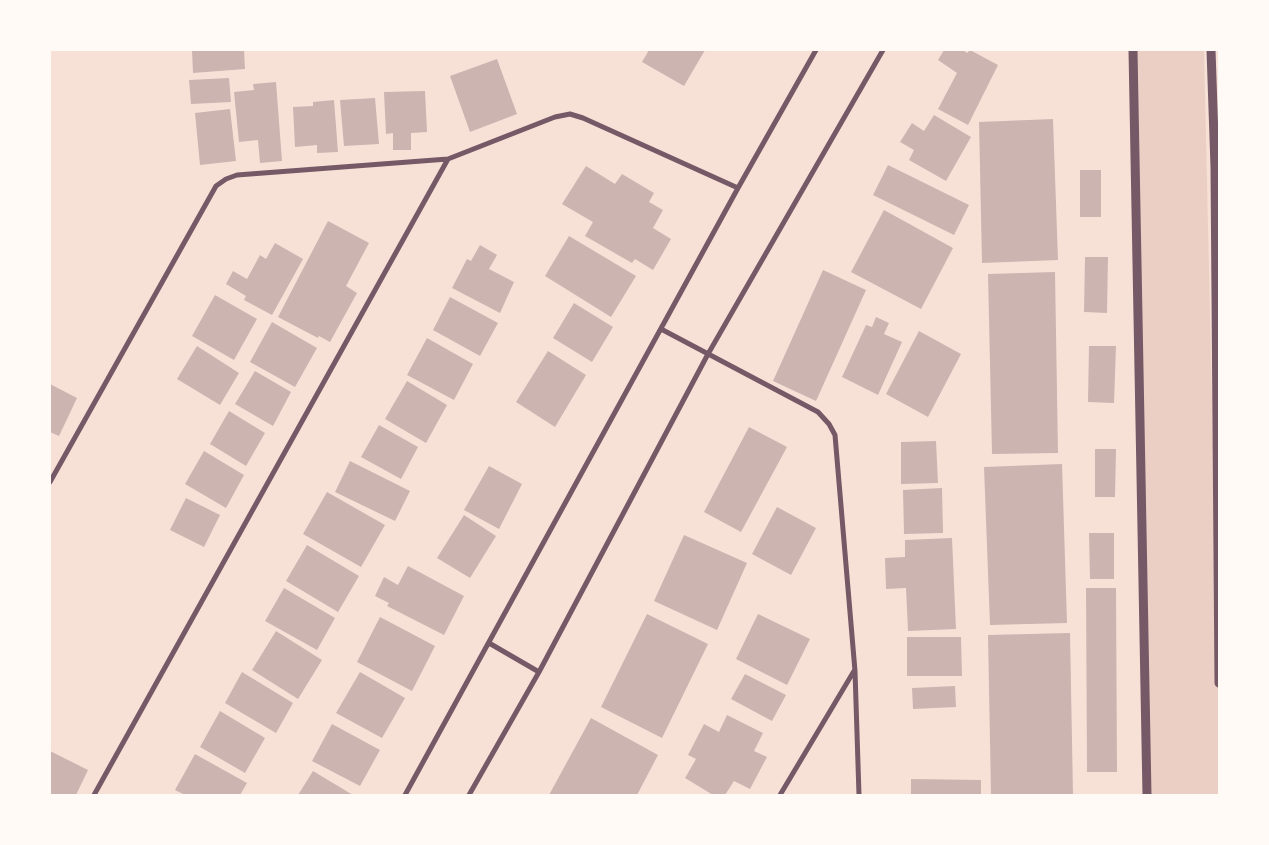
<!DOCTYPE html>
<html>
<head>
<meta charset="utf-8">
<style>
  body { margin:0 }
  #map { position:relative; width:1269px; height:845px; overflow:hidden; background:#f7e1d7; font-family:Inter,sans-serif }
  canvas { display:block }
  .frame { position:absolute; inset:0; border:51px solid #fffaf5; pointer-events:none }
</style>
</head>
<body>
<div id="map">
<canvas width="1269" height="845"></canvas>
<div class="frame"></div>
</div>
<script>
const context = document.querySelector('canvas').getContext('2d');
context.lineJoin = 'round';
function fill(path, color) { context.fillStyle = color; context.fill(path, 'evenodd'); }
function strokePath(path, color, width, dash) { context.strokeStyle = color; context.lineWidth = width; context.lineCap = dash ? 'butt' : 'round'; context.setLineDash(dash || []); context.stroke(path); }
const green = new Path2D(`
  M 1133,50 L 1204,50 L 1219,706 L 1219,795 L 1147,795 Z`);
const building = new Path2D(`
  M 192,50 L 244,50 L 245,69 L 193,73 Z
  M 649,50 L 705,50 L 684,86 L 642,62 Z
  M 944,50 L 963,50 L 967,53 L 970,50 L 998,65 L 968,125 L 938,109 L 957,73 L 938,60 Z
  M 497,59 L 517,114 L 470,132 L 450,76 Z
  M 229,78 L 231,102 L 191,104 L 189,80 Z
  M 276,82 L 282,161 L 260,163 L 258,140 L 239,142 L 234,92 L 254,90 L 253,84 Z
  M 425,91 L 427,132 L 411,133 L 411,150 L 393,150 L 393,133 L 386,134 L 384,92 Z
  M 375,98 L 379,144 L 344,146 L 340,100 Z
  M 334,100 L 338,152 L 317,153 L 317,145 L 295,147 L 293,107 L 313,106 L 313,102 Z
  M 230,109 L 236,161 L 200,165 L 195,113 Z
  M 934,115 L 971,137 L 946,181 L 909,160 L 914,150 L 900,142 L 912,123 L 924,131 Z
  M 1053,119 L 1058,260 L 982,263 L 979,122 Z
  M 888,165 L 969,205 L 954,235 L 873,195 Z
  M 586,166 L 615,184 L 622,174 L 654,193 L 649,202 L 663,210 L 653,228 L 671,239 L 653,270 L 635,259 L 632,263 L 585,236 L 593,222 L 562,204 Z
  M 1080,170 L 1101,170 L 1101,217 L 1080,217 Z
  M 884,210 L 953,248 L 921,309 L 851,272 Z
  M 328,221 L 369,243 L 346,286 L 357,293 L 330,342 L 319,336 L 318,338 L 278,317 Z
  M 569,236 L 636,276 L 611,317 L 545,276 Z
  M 275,243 L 303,259 L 272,315 L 244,300 L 246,296 L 226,284 L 233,271 L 247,279 L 260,255 L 266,259 Z
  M 480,245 L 497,255 L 489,269 L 514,282 L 500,313 L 452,288 L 467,259 L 471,261 Z
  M 1085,257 L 1108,257 L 1107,313 L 1084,312 Z
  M 823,270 L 866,290 L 816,401 L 773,381 Z
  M 1055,272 L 1058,453 L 992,454 L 988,274 Z
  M 215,295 L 257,319 L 234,360 L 192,336 Z
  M 450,297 L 498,323 L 480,356 L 433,330 Z
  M 574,303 L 613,327 L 592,362 L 553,338 Z
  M 876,317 L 889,323 L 884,334 L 902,342 L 878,395 L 842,377 L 866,325 L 872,327 Z
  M 272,322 L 317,348 L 295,387 L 250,362 Z
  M 919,331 L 961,354 L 928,417 L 886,394 Z
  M 427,338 L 473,364 L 454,400 L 407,375 Z
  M 197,346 L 239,373 L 220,405 L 177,379 Z
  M 1089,346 L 1116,346 L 1114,403 L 1088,402 Z
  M 548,351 L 586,375 L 555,427 L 516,402 Z
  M 255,371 L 291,392 L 273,426 L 235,404 Z
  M 407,381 L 447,405 L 426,443 L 385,419 Z
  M 50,384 L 77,398 L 59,436 L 50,432 Z
  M 229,411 L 265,433 L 246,466 L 210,444 Z
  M 379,425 L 418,447 L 401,479 L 361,457 Z
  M 749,427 L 787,447 L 741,532 L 704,512 Z
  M 936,441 L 938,483 L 901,484 L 901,442 Z
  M 1095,449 L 1116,449 L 1115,497 L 1095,497 Z
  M 204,451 L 244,475 L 226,508 L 185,484 Z
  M 350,461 L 410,491 L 395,521 L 335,492 Z
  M 1062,464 L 1067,623 L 990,625 L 984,467 Z
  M 489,466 L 522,484 L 499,529 L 464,510 Z
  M 942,488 L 943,533 L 904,534 L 903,490 Z
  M 327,492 L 385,525 L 361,567 L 303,534 Z
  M 186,498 L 220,515 L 204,547 L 170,530 Z
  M 777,507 L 816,528 L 791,575 L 752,554 Z
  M 464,515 L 496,536 L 470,578 L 437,558 Z
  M 1089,533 L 1114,533 L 1114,579 L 1090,579 Z
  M 684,535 L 747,563 L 717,630 L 654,601 Z
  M 952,538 L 956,629 L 908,631 L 906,588 L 886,589 L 885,558 L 905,557 L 905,540 Z
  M 307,545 L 359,576 L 338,612 L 286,581 Z
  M 408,566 L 464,596 L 444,635 L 387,606 L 389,603 L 375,596 L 384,577 L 398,585 Z
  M 284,588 L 335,618 L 317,650 L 265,621 Z
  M 1086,588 L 1116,588 L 1117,772 L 1087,772 Z
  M 647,614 L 708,644 L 662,738 L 601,707 Z
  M 758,614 L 810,639 L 787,685 L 736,659 Z
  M 380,617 L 435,646 L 412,691 L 357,662 Z
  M 276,631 L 322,660 L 298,699 L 252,670 Z
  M 1070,633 L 1073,795 L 991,795 L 988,635 Z
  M 907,637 L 961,637 L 962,676 L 907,676 Z
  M 242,672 L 293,703 L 276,733 L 225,703 Z
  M 360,672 L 405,698 L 382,738 L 336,713 Z
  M 745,674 L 786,695 L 772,721 L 731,699 Z
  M 955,686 L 956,707 L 913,709 L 912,688 Z
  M 220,711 L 265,738 L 245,773 L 200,747 Z
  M 727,715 L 763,733 L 754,751 L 767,757 L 750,789 L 734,781 L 725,795 L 713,795 L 685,778 L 696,759 L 688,755 L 704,724 L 719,732 Z
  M 591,718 L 658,755 L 637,795 L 549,795 Z
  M 332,724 L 380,750 L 360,786 L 312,761 Z
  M 50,751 L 88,770 L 76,795 L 50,795 Z
  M 195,754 L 247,783 L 240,795 L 185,795 L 175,790 Z
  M 313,771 L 353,795 L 298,795 Z
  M 911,779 L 981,780 L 981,795 L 911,795 Z`);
const minor = new Path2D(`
  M 661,329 L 818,412 L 829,424 L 835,435 L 855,671 L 859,795
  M 50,482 L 216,186 L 226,179 L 237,175 L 448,159 L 555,117 L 570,114 L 583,118 L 738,188
  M 489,643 L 539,672
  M 94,795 L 448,159
  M 405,795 L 738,188 L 816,50
  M 469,795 L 539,672 L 708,354 L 883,50
  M 780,795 L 854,671`);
const tertiary = new Path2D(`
  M 1133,50 L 1147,795
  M 1211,50 L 1215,167 L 1219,683`);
fill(green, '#ebcfc5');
fill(building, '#ccb4b1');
strokePath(minor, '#755966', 5);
strokePath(tertiary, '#755966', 9);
</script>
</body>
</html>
